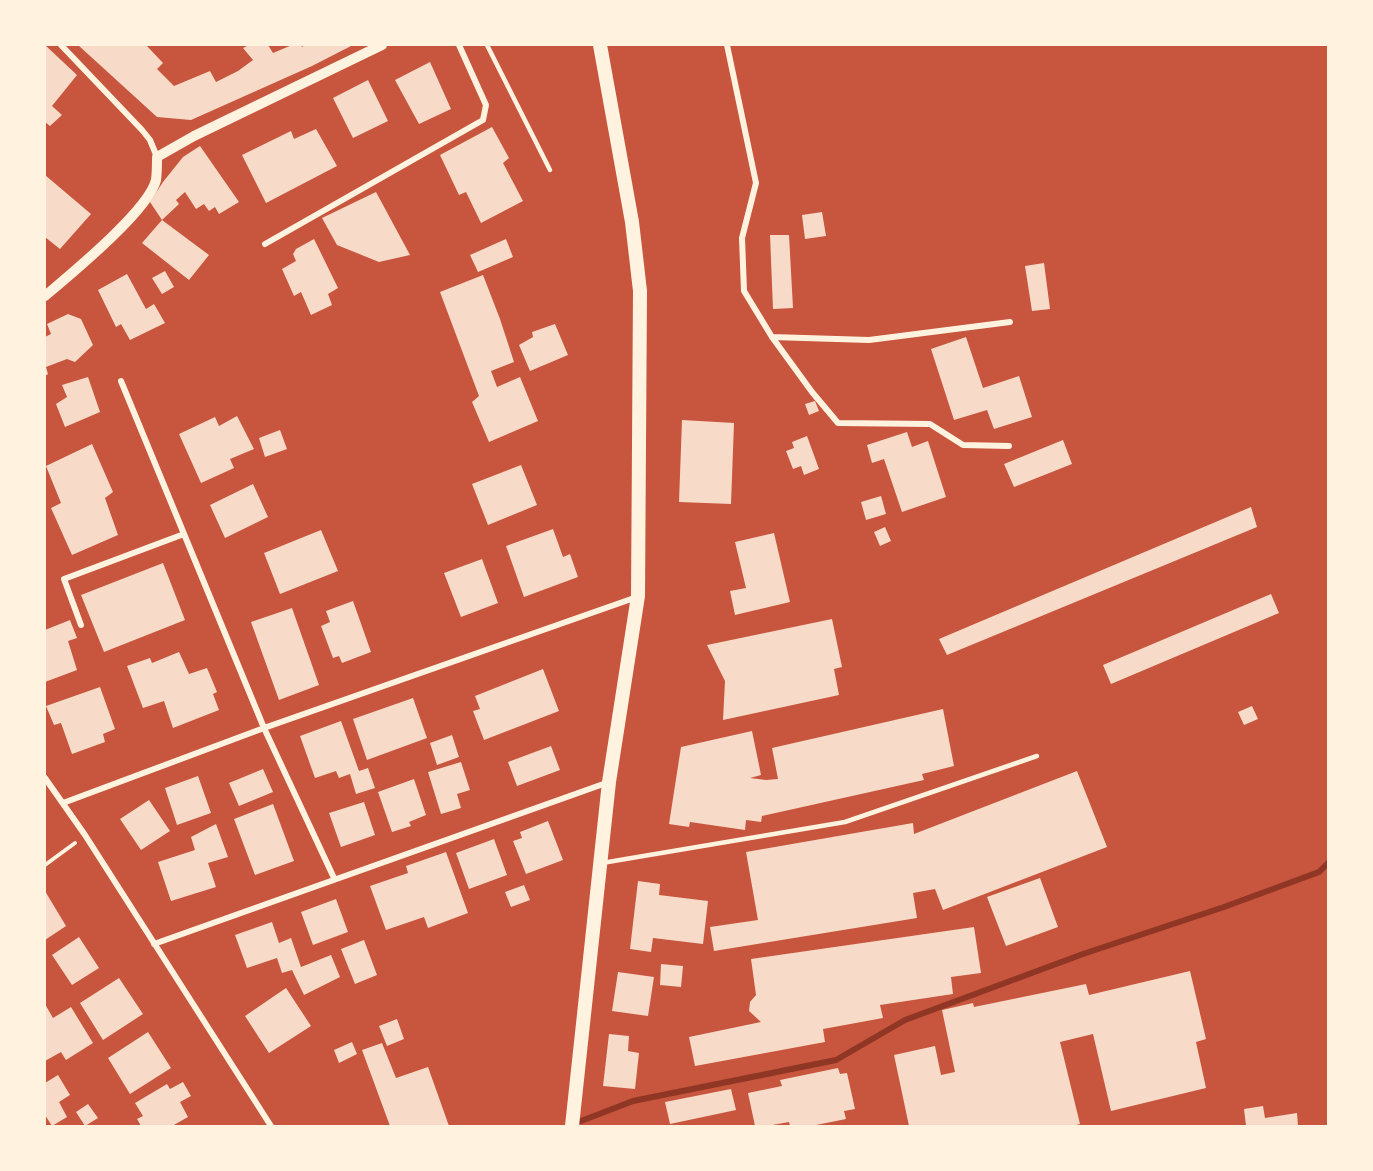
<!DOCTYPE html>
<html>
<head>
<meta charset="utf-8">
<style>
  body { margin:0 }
  #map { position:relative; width:1373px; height:1171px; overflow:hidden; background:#c8553d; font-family:Lato,sans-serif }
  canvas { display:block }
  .frame { position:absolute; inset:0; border:46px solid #fff3e0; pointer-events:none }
</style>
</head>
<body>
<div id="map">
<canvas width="1373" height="1171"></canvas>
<div class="frame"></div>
</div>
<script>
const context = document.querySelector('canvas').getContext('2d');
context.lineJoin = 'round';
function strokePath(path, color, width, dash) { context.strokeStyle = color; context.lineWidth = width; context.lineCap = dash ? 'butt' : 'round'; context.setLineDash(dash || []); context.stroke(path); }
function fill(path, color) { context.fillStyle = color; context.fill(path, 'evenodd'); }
const stream = new Path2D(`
  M 581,1121 L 633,1101 L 836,1060 L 905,1020 L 1083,954 L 1224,907 L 1319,872 L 1328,863`);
const building = new Path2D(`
  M 45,45 L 77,75 L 52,106 L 62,115 L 50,126 L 45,122 Z
  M 78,45 L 146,45 L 163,63 L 157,69 L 174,86 L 210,71 L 216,82 L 238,71 L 253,60 L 243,48 L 249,45 L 268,45 L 273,53 L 292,45 L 301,45 L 302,47 L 305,45 L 353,45 L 312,66 L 191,120 L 157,117 Z
  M 430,62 L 451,109 L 419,124 L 395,80 Z
  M 368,80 L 388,121 L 353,138 L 333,98 Z
  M 492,127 L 509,158 L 503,163 L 523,201 L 481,223 L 466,192 L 459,195 L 440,155 Z
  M 316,129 L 337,166 L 266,203 L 242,155 L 291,131 L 294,139 Z
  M 200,146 L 239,202 L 219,214 L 215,207 L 209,211 L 204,204 L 196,209 L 185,192 L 176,200 L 179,204 L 162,220 L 150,202 L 163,182 L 183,157 Z
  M 45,175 L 91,214 L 60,249 L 45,237 Z
  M 376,192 L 410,255 L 379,262 L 337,245 L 322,218 Z
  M 822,212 L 826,236 L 805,239 L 802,215 Z
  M 162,220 L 209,255 L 189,280 L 142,243 Z
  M 770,235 L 789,235 L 793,308 L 773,309 Z
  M 314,239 L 338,288 L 328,294 L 332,305 L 311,315 L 301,292 L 294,296 L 282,269 L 296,261 L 293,254 L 296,249 Z
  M 506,239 L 513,257 L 478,272 L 470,255 Z
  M 1044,263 L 1050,309 L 1032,311 L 1025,266 Z
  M 165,271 L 174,287 L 162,294 L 152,278 Z
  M 127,274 L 146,309 L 154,304 L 165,323 L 130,340 L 121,324 L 116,327 L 98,290 Z
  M 483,275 L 500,319 L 514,362 L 491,371 L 497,387 L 520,377 L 538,421 L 489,442 L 472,402 L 479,396 L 440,292 Z
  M 68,314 L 81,319 L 93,345 L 75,362 L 67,359 L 46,367 L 48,374 L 45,376 L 45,337 L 51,334 L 47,324 Z
  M 555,324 L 568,355 L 530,371 L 519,345 L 533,337 L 532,332 Z
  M 966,337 L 983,388 L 1019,376 L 1032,417 L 994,429 L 987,410 L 954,420 L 931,349 Z
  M 88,377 L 100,412 L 65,427 L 56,404 L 67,397 L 62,385 Z
  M 815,401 L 819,411 L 809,415 L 805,404 Z
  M 237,416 L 254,449 L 230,459 L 234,468 L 201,483 L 179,434 L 215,417 L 219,426 Z
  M 682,420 L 734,423 L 731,504 L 679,502 Z
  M 280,430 L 287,449 L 265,457 L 259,438 Z
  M 907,432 L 912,447 L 928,441 L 946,497 L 902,512 L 884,459 L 872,463 L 867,445 Z
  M 807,436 L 819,469 L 804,475 L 801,466 L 793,469 L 786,451 L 794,448 L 792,442 Z
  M 1063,440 L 1072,464 L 1014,487 L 1004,464 Z
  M 92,444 L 113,492 L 105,498 L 118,535 L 72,555 L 51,508 L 61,503 L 46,466 Z
  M 521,465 L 537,505 L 488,525 L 472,484 Z
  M 253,484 L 268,517 L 225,538 L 210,505 Z
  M 881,496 L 886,514 L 866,520 L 861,502 Z
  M 1251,507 L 1257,527 L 947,655 L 939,639 Z
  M 885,527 L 891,541 L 880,546 L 874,532 Z
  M 553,529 L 563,557 L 570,554 L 578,577 L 524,597 L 506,546 Z
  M 321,530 L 338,571 L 280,594 L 264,553 Z
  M 774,533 L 790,602 L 735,615 L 730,591 L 746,588 L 735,542 Z
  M 482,559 L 498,603 L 461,617 L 444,573 Z
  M 163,563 L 185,620 L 104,652 L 81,595 Z
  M 1271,594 L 1279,613 L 1111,684 L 1103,665 Z
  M 353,601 L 371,652 L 342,663 L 339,656 L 333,658 L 321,626 L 330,622 L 326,611 Z
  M 292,608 L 319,685 L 279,700 L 251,622 Z
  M 832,619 L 842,667 L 834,669 L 839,695 L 723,720 L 725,681 L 707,645 Z
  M 70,620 L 77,638 L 68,641 L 77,670 L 45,682 L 45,630 Z
  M 179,652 L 189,674 L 207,668 L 217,692 L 213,694 L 219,710 L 173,728 L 164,701 L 143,708 L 127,666 L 150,658 L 152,663 Z
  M 543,669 L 559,711 L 484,740 L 473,711 L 480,709 L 475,696 Z
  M 100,687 L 115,729 L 103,734 L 105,742 L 72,754 L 61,723 L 54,725 L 46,706 Z
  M 413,698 L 427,738 L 367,760 L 353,719 Z
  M 1252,706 L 1258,719 L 1244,725 L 1238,712 Z
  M 943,709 L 954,766 L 922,774 L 924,780 L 762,816 L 761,822 L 746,820 L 745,830 L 690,822 L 689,827 L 669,824 L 681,747 L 752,731 L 761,775 L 750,778 L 766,780 L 778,779 L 772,748 Z
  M 341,721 L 359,771 L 368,768 L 375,788 L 356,794 L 350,774 L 339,778 L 336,771 L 315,778 L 300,736 Z
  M 452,735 L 459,757 L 437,765 L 430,743 Z
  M 551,746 L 560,770 L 517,786 L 508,762 Z
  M 461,762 L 470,790 L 457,794 L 461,808 L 441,814 L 428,772 Z
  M 263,769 L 273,792 L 239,806 L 229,783 Z
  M 1077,771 L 1107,847 L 943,910 L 935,889 L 913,893 L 917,918 L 714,951 L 710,927 L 758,920 L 746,852 L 913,823 L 914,834 Z
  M 198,776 L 211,813 L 177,825 L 165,788 Z
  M 414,779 L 426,815 L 409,822 L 411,826 L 392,832 L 378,792 Z
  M 149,800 L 170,831 L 141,850 L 120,819 Z
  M 364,802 L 375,835 L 341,847 L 329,813 Z
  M 273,804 L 294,861 L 255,875 L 234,819 Z
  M 548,821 L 563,860 L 526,874 L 513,841 L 522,838 L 520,832 Z
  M 216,824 L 228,857 L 208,863 L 216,887 L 171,901 L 158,862 L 195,850 L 191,837 Z
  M 494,839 L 507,875 L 469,889 L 456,853 Z
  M 446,852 L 468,913 L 428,928 L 424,917 L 386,930 L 370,886 L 408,873 L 406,866 Z
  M 1040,878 L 1058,927 L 1006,946 L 987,897 Z
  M 638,881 L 660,884 L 659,895 L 708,901 L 703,944 L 653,938 L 651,952 L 630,949 Z
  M 524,885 L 530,900 L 511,907 L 505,892 Z
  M 45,891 L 66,926 L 45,940 Z
  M 336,899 L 348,932 L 313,945 L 301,912 Z
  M 272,922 L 279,943 L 291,938 L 301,967 L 331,955 L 340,977 L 304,995 L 292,970 L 282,973 L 277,958 L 247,968 L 235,935 Z
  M 974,927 L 981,973 L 951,977 L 953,994 L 880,1005 L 883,1018 L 823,1029 L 825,1042 L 695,1066 L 689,1037 L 761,1022 L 749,1011 L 750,1002 L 756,995 L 751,959 Z
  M 79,937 L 99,968 L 72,985 L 52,955 Z
  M 364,940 L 377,975 L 355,984 L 341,949 Z
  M 661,964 L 683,966 L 681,987 L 660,985 Z
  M 1190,971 L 1206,1039 L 1196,1042 L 1206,1088 L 1111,1111 L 1093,1034 L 1060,1042 L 1080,1124 L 1072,1126 L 909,1126 L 894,1055 L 935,1046 L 941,1075 L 955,1072 L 942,1010 L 973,1003 L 974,1007 L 1086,984 L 1089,995 Z
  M 618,972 L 654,977 L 648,1016 L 612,1011 Z
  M 119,978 L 143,1014 L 103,1040 L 80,1003 Z
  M 286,988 L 311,1026 L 269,1053 L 245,1016 Z
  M 45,1004 L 53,1018 L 71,1007 L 93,1043 L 66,1060 L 61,1052 L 45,1061 Z
  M 397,1019 L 404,1039 L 387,1046 L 379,1026 Z
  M 148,1032 L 171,1068 L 130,1094 L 108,1058 Z
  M 609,1034 L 629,1036 L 628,1051 L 639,1053 L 635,1089 L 603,1086 Z
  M 352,1042 L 357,1054 L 339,1063 L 334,1050 Z
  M 382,1043 L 396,1078 L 428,1067 L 449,1126 L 390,1126 L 362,1050 Z
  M 838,1068 L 840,1074 L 847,1073 L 855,1109 L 844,1111 L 846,1119 L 811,1126 L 790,1126 L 789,1122 L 767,1126 L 755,1126 L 748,1093 L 782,1086 L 780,1080 Z
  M 58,1075 L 70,1095 L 59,1102 L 67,1117 L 52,1126 L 45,1115 L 45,1083 Z
  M 183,1082 L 191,1096 L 180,1102 L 188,1117 L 172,1126 L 141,1126 L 137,1119 L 143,1116 L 135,1103 L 167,1084 L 170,1089 Z
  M 731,1089 L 736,1110 L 670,1124 L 665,1102 Z
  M 88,1104 L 98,1118 L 85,1126 L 76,1112 Z
  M 1263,1106 L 1265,1118 L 1297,1113 L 1298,1126 L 1246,1126 L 1244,1109 Z`);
const path = new Path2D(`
  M 45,865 L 75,843`);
const service = new Path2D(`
  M 487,45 L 550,170
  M 602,863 L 845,822 L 1037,756`);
const minor = new Path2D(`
  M 61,45 L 142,130 L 150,140 L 157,157
  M 727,45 L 756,183 L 742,238 L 744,291 L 772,337 L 812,392 L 838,423 L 930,424 L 963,445 L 1009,446
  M 265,244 L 483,120 L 486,105 L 459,45
  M 772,337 L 869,340 L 1010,322
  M 121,381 L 264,728 L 334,878
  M 81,625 L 64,579 L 184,534
  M 45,778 L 85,835 L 271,1126
  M 63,803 L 264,728 L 637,597
  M 154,944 L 609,782`);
const tertiary = new Path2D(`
  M 45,296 C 71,274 149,210 156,180 C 157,173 157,164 157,157 L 194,136 L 382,45`);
const primary = new Path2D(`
  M 572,1126 L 609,782 L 638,596 L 640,291 L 632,222 L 600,45`);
strokePath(stream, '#8f3625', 6);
fill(building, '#f7dbc8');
strokePath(path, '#fff3e0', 4);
strokePath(service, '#fff3e0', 4.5);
strokePath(minor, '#fff3e0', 6);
strokePath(tertiary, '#fff3e0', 10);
strokePath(primary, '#fff3e0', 14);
</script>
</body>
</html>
